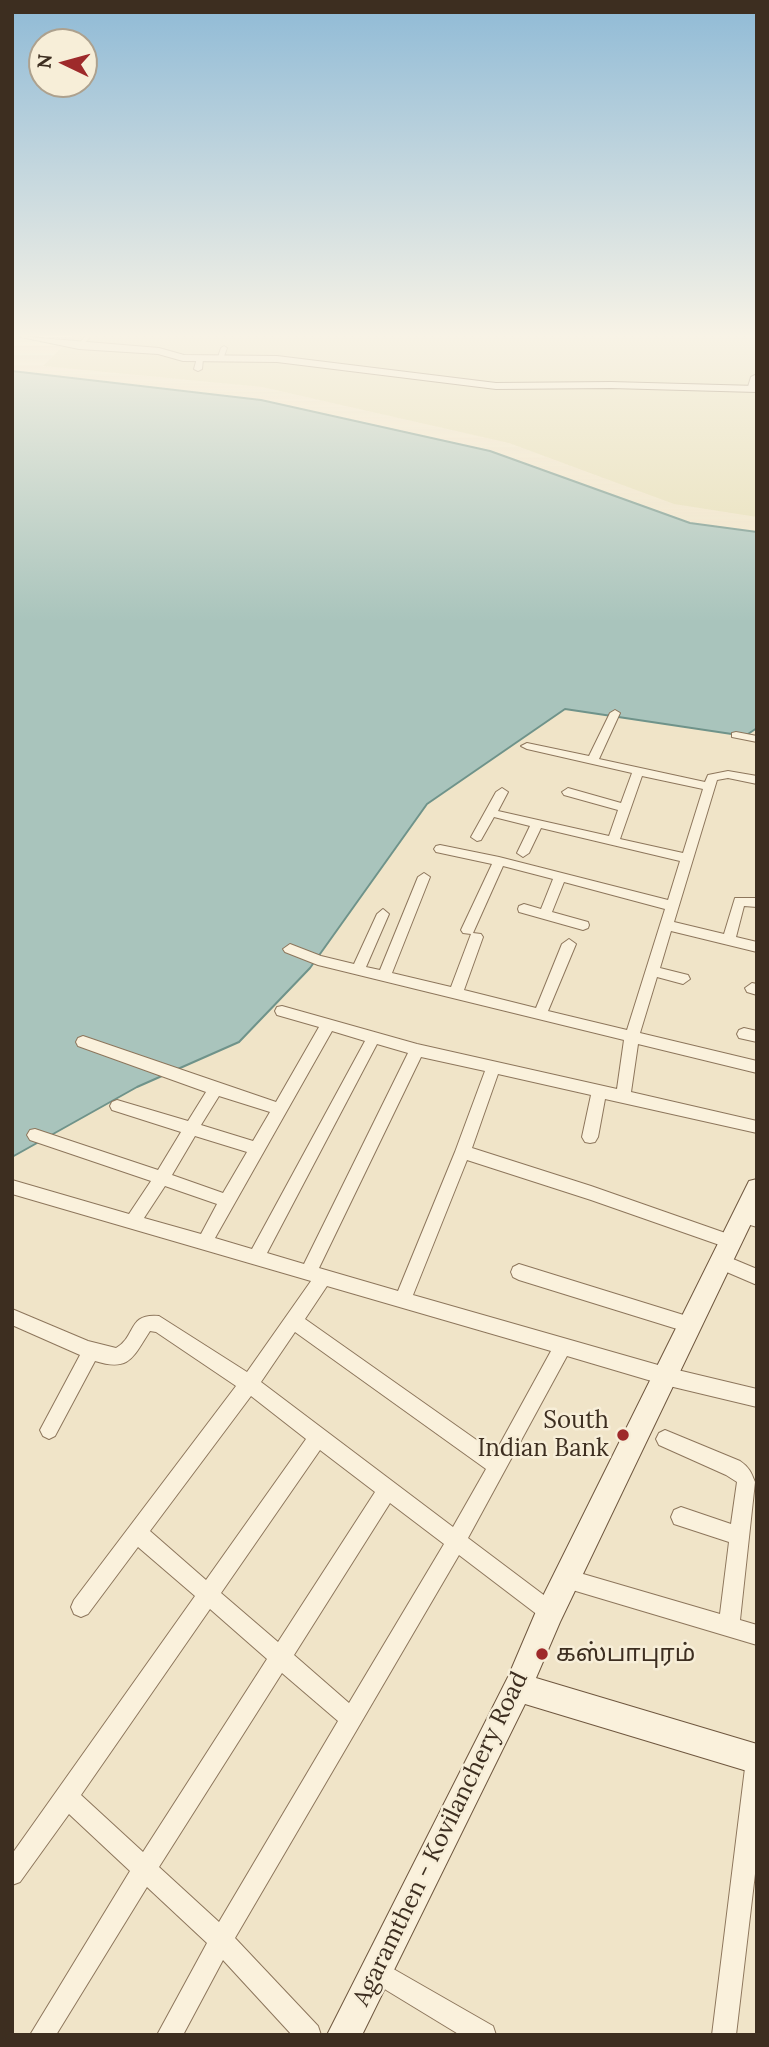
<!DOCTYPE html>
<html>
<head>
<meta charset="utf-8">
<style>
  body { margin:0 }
  #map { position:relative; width:769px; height:2047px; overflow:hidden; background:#f0e4c8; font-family:Lora,serif }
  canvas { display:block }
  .frame { position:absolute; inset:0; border:14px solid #3d2e20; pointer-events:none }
  .north { position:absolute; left:28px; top:28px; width:70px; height:70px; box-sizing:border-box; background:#f7eed8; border:2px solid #ada18e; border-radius:50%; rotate:275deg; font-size:19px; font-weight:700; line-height:28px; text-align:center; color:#3d2e20 }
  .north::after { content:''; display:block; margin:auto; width:24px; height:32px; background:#9e2a2b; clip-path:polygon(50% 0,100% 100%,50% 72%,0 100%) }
</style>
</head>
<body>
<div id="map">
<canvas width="769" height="2047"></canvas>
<div class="frame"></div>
<div class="north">N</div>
</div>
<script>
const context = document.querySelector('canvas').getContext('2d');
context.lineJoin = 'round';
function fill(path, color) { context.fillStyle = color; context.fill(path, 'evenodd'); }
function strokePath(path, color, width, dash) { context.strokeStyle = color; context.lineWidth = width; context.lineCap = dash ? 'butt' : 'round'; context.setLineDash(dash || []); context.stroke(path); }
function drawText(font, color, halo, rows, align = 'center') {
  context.font = font + ' Lora,"Noto Sans Tamil",serif'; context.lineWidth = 5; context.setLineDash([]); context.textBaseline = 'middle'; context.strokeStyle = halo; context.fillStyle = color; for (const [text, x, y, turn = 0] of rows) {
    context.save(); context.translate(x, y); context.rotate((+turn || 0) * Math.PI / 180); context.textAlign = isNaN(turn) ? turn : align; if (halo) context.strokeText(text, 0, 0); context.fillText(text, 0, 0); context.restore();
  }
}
const farmland = new Path2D(`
  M 73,336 L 757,336 L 757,517 L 674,504 L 509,443 L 262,387 L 43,366 Z`);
const water = new Path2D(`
  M 12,371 L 261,400 L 490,451 L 690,523 L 757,532 L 757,728 L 745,736 L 565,709 L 427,804 L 310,968 L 239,1042 L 137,1087 L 12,1157 Z`);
const street = new Path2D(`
  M 22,336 L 29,336 L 25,338 Z
  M 85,336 L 91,336 L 81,347 L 77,347 Z
  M 224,346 L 227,348 L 223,359 L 217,360 L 221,348 Z
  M 197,358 L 203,359 L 202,369 L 198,371 L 194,369 Z
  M 755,375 L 757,381 L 754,388 L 747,390 L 751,377 Z
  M 615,710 L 620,713 L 599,759 L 705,782 L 708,775 L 728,771 L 757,776 L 757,784 L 728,778 L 717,780 L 674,922 L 724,934 L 735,898 L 757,898 L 757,907 L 744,906 L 736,937 L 757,942 L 757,952 L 671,931 L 660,968 L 688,975 L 690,979 L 683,984 L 657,977 L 640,1033 L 757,1061 L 757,1073 L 638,1044 L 631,1092 L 757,1121 L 757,1133 L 605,1099 L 598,1137 L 595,1142 L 590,1143 L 585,1142 L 582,1137 L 591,1095 L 498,1074 L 472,1148 L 591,1186 L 731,1235 L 737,1237 L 739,1242 L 737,1247 L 731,1249 L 591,1200 L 467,1160 L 413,1295 L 665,1367 L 757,1389 L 757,1407 L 665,1385 L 567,1356 L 468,1538 L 557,1605 L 560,1612 L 557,1619 L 550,1622 L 543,1619 L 459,1555 L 235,1938 L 318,2026 L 321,2035 L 292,2035 L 223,1960 L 183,2035 L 157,2035 L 207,1943 L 147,1887 L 56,2035 L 30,2035 L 130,1871 L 69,1814 L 20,1882 L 12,1885 L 12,1854 L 195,1596 L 138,1547 L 88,1614 L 81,1617 L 74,1614 L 71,1607 L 74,1600 L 236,1386 L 156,1332 L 150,1331 C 133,1357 130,1372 95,1361 L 55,1436 L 49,1439 L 43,1436 L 40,1430 L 80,1355 L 12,1325 L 12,1309 L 88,1341 L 116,1348 C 137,1336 127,1313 159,1316 L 247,1372 L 311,1281 L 12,1194 L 12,1180 L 129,1214 L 151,1181 L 30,1140 L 27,1135 L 30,1130 L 35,1129 L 158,1170 L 181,1132 L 112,1110 L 110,1106 L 112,1102 L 117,1100 L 188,1121 L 206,1092 L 78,1046 L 76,1042 L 78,1038 L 83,1036 L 276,1102 L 319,1027 L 277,1015 L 275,1011 L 277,1007 L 282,1006 L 417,1044 L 617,1089 L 624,1040 L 318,965 L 285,952 L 283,949 L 290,944 L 321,956 L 354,964 L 377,914 L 383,909 L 389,914 L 366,967 L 380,970 L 418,877 L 424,873 L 430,877 L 392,973 L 451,987 L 471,934 L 463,933 L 461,930 L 492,864 L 436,852 L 434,849 L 436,846 L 440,845 L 499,857 L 668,900 L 680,861 L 541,828 L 529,853 L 523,857 L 517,853 L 530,826 L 494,817 L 481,840 L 477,841 L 471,837 L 496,792 L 502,788 L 508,792 L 498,811 L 609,836 L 618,810 L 564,795 L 562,792 L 568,788 L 621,803 L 632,773 L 527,749 L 521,746 L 527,743 L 589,756 L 610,713 ZM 642,776 L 703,789 L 683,853 L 620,839 ZM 503,866 L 553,879 L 541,909 L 524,904 L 519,906 L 518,909 L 519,912 L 583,930 L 588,928 L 589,925 L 588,922 L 552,912 L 564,882 L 665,909 L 627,1030 L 548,1011 L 576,944 L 569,939 L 562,944 L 536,1008 L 464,990 L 483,937 L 481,934 L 473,933 ZM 332,1031 L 365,1041 L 252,1249 L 215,1238 ZM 377,1044 L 408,1053 L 304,1264 L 267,1253 ZM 421,1057 L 485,1071 L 455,1152 L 398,1291 L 319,1268 ZM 219,1096 L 270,1112 L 253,1141 L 201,1125 ZM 195,1136 L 247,1152 L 223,1193 L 172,1175 ZM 165,1186 L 217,1204 L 201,1234 L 144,1218 ZM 327,1286 L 551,1351 L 495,1453 L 305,1319 ZM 295,1332 L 486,1469 L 453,1527 L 261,1382 ZM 251,1396 L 306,1439 L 206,1580 L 150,1531 ZM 320,1450 L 375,1492 L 278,1642 L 221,1593 ZM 390,1503 L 444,1544 L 349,1703 L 294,1655 ZM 210,1609 L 267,1659 L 143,1852 L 81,1795 ZM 282,1673 L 338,1721 L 219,1922 L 159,1867 Z
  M 736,732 L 757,736 L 757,742 L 732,737 L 732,733 Z
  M 752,983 L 757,984 L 757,995 L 747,992 L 745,988 Z
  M 744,1028 L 757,1031 L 757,1042 L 739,1038 L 737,1034 L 739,1030 Z
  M 743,1209 L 757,1213 L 757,1227 L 737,1221 L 735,1216 L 737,1211 Z
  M 721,1254 L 757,1269 L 757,1285 L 715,1267 L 713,1262 L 715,1257 Z
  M 519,1264 L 690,1317 L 696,1319 L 699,1325 L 696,1331 L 690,1333 L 519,1280 L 513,1277 L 511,1272 L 513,1267 Z
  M 665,1430 L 740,1461 C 749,1467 751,1472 755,1482 L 740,1620 L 757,1625 L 757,1645 L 559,1586 L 556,1579 L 559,1572 L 566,1569 L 720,1614 L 729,1542 L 674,1524 L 671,1517 L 674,1510 L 681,1507 L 731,1524 L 737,1482 L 726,1475 L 659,1445 L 656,1439 L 659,1433 Z
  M 757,1749 L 757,1857 L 736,2035 L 712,2035 L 746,1760 L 749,1752 Z
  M 376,1959 L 493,2026 L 496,2035 L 460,2035 L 368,1979 L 364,1971 L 368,1963 Z`);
const secondary = new Path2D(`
  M 16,336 L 159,348 L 184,355 L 277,356 L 496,383 L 611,382 L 757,386 L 757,392 L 611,388 L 496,389 L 277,362 L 183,361 L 158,354 L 79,349 Z
  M 757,1179 L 757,1211 L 560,1622 L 536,1678 L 757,1744 L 757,1774 L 525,1704 L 362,2035 L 327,2035 L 508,1677 L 540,1602 L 749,1181 Z`);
const markers = [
  [623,1435,7,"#9e2a2b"],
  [542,1654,7,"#9e2a2b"]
];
const nearPoinames = [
  ["South",609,1421],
  ["Indian Bank",609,1449],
  ["கஸ்பாபுரம்",556,1654,"left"]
];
const nearStreetnames = [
  ["Agaramthen - Kovilanchery Road",441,1839,-64]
];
fill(farmland, '#e6deb5');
fill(water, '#a9c4bc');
strokePath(water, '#6f938a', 2);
strokePath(street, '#8d765c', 2);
strokePath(secondary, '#6f573f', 2);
fill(street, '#faf1dc');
fill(secondary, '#faf1dc');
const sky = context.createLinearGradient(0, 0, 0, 622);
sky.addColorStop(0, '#8fbad6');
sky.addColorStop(0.54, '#f8f3e6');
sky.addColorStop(1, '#f8f3e600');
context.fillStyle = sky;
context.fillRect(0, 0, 769, 622);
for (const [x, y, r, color] of markers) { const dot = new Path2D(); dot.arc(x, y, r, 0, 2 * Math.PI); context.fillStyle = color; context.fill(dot); strokePath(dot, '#f7eed8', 2.5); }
drawText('24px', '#3d2e20', '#f7eed8', nearPoinames, 'right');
drawText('24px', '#3d2e20', '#f7eed8', nearStreetnames);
</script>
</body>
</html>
